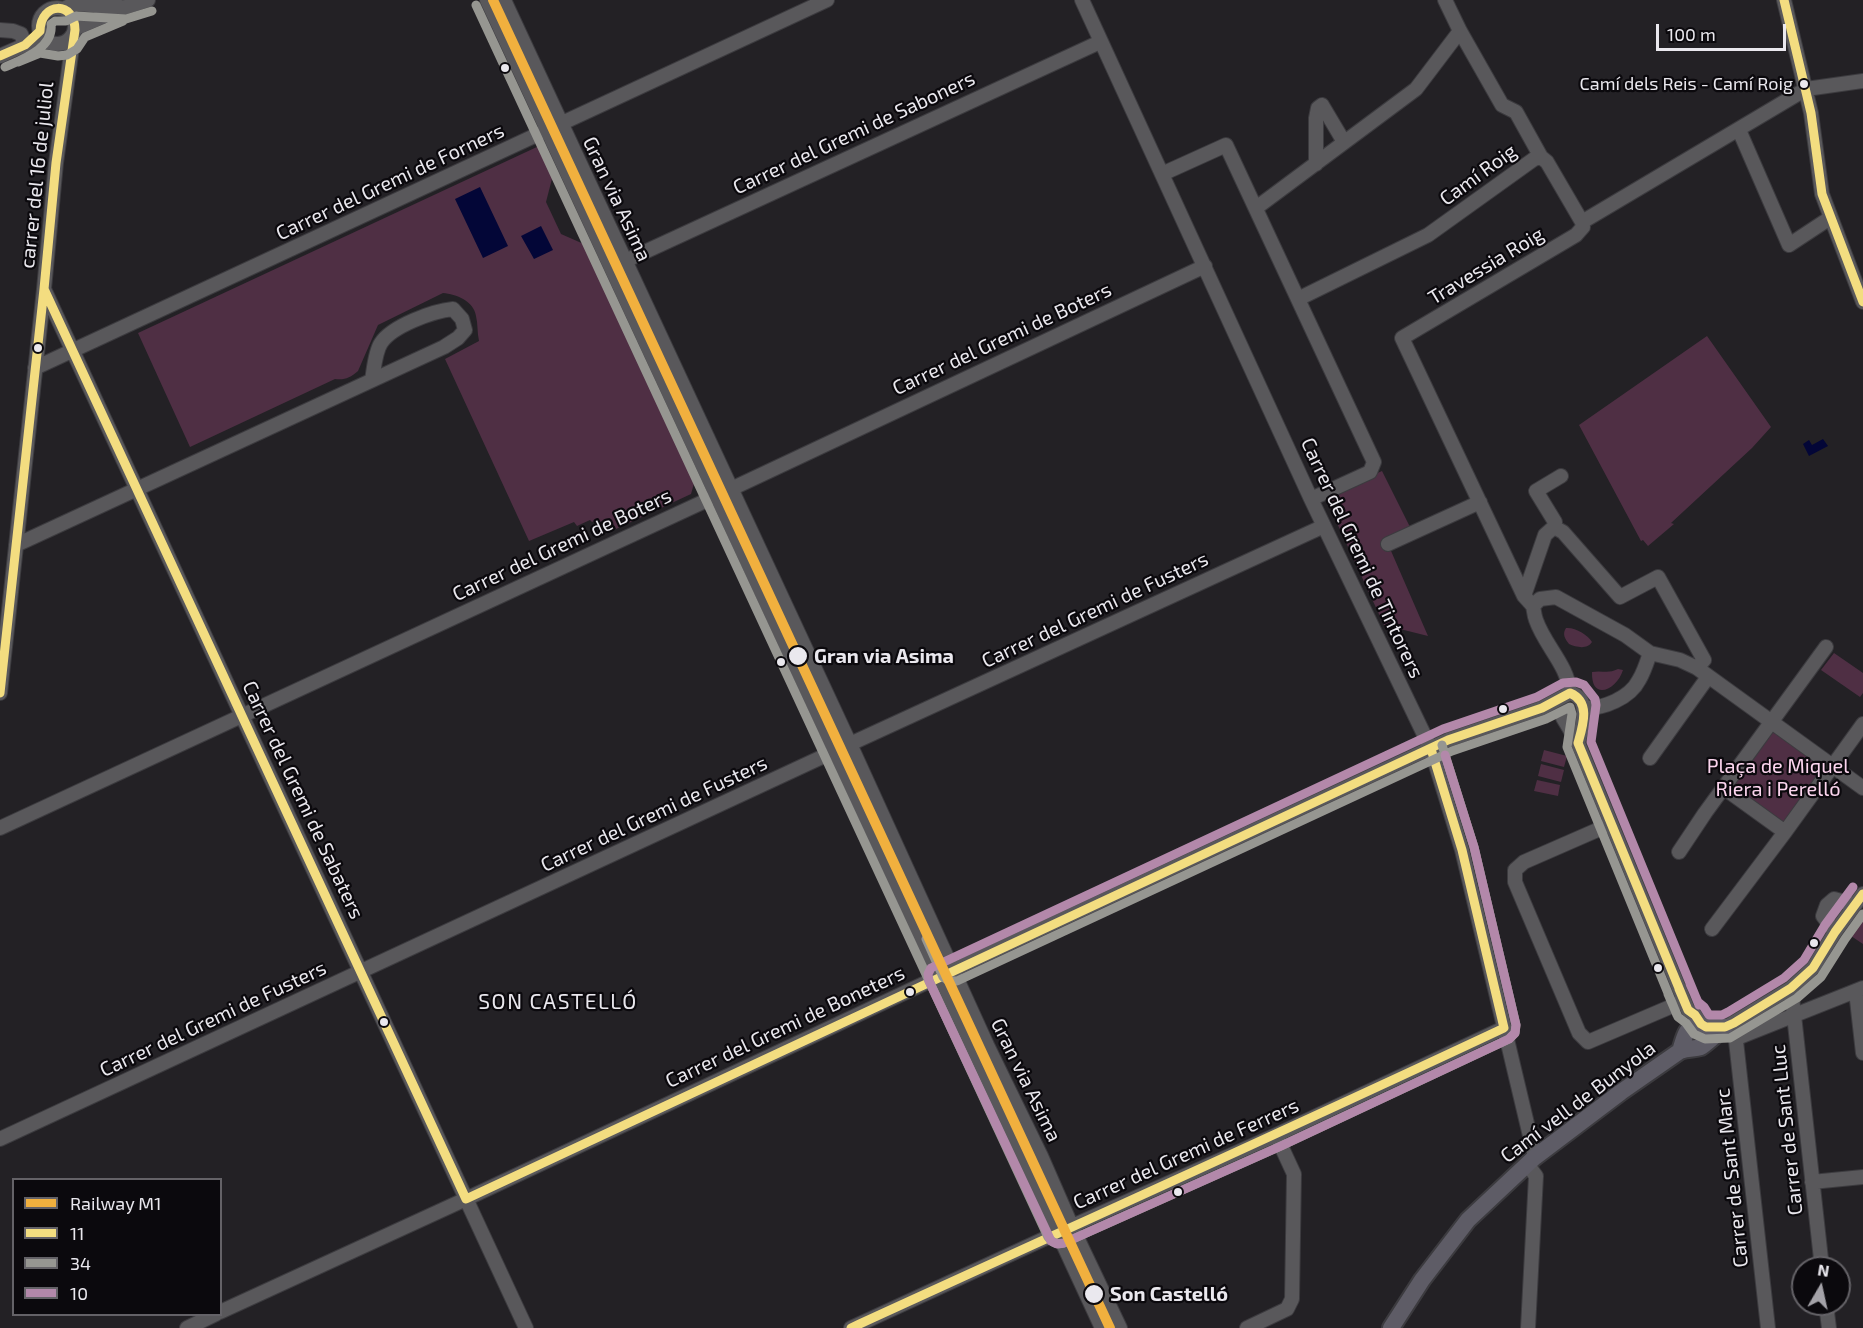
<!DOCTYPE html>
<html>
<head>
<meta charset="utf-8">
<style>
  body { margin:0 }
  #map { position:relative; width:1863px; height:1328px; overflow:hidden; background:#232125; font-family:"Exo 2",sans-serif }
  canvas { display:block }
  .legend { position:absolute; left:12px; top:1178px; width:210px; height:138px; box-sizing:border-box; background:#0b090d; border:2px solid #646267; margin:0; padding:8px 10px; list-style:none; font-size:18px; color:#eae8ee }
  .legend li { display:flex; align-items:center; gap:12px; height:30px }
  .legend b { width:30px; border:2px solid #646267 }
  .north { position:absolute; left:1791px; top:1256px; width:60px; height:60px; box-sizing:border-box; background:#0b090d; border:2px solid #646267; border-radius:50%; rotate:9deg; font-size:16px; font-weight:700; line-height:24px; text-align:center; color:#eae8ee }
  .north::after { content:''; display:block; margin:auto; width:21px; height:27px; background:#a4a2a8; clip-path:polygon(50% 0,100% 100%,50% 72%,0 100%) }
  .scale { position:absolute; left:1656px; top:24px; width:130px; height:27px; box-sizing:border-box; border:3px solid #eae8ee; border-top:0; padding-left:8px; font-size:18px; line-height:21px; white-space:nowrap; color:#eae8ee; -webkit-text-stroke:4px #0b090d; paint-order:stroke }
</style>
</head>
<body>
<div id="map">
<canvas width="1863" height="1328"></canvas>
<ul class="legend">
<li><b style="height:8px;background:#f1b03e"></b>Railway M1</li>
<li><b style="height:8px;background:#f3dd80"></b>11</li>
<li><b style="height:8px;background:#969691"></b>34</li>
<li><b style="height:8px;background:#b388aa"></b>10</li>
</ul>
<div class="north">N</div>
<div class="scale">100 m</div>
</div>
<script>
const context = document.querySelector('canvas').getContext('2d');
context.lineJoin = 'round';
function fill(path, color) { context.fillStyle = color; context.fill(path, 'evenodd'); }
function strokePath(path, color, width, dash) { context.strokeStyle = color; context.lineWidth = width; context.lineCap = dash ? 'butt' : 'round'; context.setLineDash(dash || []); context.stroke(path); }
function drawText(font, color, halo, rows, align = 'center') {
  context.font = font + ' "Exo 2",sans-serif'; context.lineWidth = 4.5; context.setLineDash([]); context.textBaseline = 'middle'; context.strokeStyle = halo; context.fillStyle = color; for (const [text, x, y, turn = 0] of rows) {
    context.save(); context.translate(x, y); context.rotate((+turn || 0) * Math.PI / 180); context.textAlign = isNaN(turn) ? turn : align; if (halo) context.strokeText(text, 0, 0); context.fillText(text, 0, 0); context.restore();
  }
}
const green = new Path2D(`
  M 539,146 L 554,171 L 546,202 L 561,234 L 586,245 L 695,480 L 691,494 L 616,529 L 610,518 L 600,522 L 598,519 L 592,522 L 590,520 L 577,526 L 574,522 L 529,541 L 445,359 L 479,341 C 477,332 478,324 476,316 C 474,301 456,294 443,293 L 378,325 L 358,371 C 350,378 345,380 335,379 L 190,447 L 138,333 Z
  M 1707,336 L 1771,427 L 1752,448 L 1671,523 L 1674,524 L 1648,546 L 1643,540 L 1641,541 L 1579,425 Z
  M 1382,471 L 1413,533 L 1388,544 L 1428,636 L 1384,625 L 1325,497 Z
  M 1566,628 C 1575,627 1588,635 1592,642 C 1587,650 1576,647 1569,644 C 1565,639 1562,634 1566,628 Z
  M 1834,653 L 1863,673 L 1863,693 L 1860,697 L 1821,670 Z
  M 1618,669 L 1623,670 C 1617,690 1591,702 1592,672 C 1602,670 1608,674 1618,669 Z
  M 1771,723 L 1832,766 L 1785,832 L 1724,788 Z
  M 1544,750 L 1567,756 L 1564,767 L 1541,761 Z
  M 1541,764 L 1564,770 L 1561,782 L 1538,776 Z
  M 1537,780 L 1560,785 L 1558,796 L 1534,791 Z
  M 1863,914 L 1863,944 L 1848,934 Z`);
const water = new Path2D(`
  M 480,187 L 508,246 L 483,258 L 455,199 Z
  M 541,226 L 553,250 L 534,259 L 521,236 Z
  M 1823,439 L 1828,446 L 1809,456 L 1803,444 L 1809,440 L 1812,445 Z`);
const minor = new Path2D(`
  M 487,0 L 1102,1328
  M 504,0 L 850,744 L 987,1045 L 1041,1156 L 1072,1227 L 1120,1328
  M 1082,0 L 1311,499 L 1431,749 L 1462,850 L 1535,1157
  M 1445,0 L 1460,31 L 1502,105 L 1516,112 L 1541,157
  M 1784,0 L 1811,113 L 1822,194 L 1863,302
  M39 26a18 18 0 1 1 36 0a18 18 0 1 1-36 0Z
  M 63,9 L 74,4 L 121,7
  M 76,28 L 126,7 L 148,0
  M 0,30 L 13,31 L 21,34 L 25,45
  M 0,56 L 25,45 L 46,41
  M 1739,130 L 1789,245 L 1830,218
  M 1316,164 L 1316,118 L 1318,108 L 1322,105 L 1344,142
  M 1162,174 L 1226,145 L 1374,462 L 1370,472 L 1311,499
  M 1256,208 L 1416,89 L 1460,31
  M 625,261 L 1100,42
  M 44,289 L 526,1328
  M 1298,299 L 1428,235 L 1534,159 L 1541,157 L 1547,162 L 1582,222 L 1806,89 L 1863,81
  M 35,368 L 827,0
  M 1554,527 L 1555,522 L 1536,491 L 1561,476
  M 1388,544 L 1480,502
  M 16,545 L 444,347 L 458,338 L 465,330 L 462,319 L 453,309 C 433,311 392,326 381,343 C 375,352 374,369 372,380
  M 1524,596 L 1545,535 L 1554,527 L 1563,532 L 1620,597 L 1658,577 L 1704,660 L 1697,668
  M 1533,606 L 1524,596 L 1402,338 L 1576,235 L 1583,227 L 1582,222
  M 1650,653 L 1680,660 L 1697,668 L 1863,788
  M 0,693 L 44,289 L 56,163 L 72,47 L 71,38
  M 1570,693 C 1568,665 1545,646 1536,620 C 1534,615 1534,610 1533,606 L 1540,599 L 1556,597 L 1625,635 L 1650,653 C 1647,662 1644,672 1639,680 C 1630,698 1603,709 1584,708
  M 1563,718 L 1578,743 L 1688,1010 L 1695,1015 L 1701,1024
  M 1650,758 L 1708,677
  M 1724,788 L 1785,832
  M 1611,824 L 1524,862 L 1515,870 L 1515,882 L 1579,1033 L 1588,1042 L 1684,1001
  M 0,828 L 731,489 L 1205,266
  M 1679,852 L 1705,813 L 1826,647
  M 1712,929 L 1785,832 L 1863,724
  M 1835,932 L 1823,916 L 1827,905 L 1834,899 L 1855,905
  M 1791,988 L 1822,1268
  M 1856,991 L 1863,1053
  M 1734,1023 L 1768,1328
  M 1728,1026 L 1791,988 L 1813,968 L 1835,932 L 1863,894
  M 1737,1038 L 1863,988
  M 0,1139 L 850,744 L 1324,526
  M 1527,1164 L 1536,1176 L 1528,1328
  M 1812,1182 L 1863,1177
  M 1826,1304 L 1829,1328
  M 220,1312 L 466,1199 L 953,970 L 1448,740 L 1542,708 L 1570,693 C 1592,698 1582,727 1578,743
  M 187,1328 L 216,1314
  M 851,1328 L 1059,1232 L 1276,1135 L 1504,1028
  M 1247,1328 L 1287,1309 L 1292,1299 L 1294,1174 L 1276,1135`);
const major = new Path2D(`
  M 1680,1051 C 1684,1040 1685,1027 1697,1024 L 1706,1027 L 1725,1027
  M 1391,1328 L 1422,1280 L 1468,1220 L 1535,1157 L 1621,1092 L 1680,1051 C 1688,1048 1694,1049 1701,1047 C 1704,1046 1721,1030 1725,1027`);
const bus1 = new Path2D(`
  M 1784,0 L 1811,113 L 1822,194 L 1863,302
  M 0,56 L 25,45 L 40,31 C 41,1 75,1 75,30 L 56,163 L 44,289 L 0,693
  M 44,289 L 466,1199 L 1448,740 L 1542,708 L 1570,693 C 1591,702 1583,725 1578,743 L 1688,1010
  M 1679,989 L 1688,1010 L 1695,1015 L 1701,1024 L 1706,1027 L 1725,1027 L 1734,1023 L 1791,988 L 1813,968 L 1835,932 L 1863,894
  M 851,1328 C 1069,1228 1287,1130 1504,1028 L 1462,850 L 1431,749`);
const bus2 = new Path2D(`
  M 476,5 L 1048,1237 C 1052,1243 1057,1245 1064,1243 L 1281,1146 L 1509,1039 L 1515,1033 L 1516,1025 L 1474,847 L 1442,745
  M 18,62 L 40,53 L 58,56 L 67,55 L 77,49 L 85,37 L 123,21
  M 5,67 C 23,59 54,48 51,24 L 55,21 L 66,21 L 76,16 L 126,19 L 152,11
  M 926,939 L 943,977 L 949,981 L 957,981 L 1452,751 L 1546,719 L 1570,707 L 1572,714 L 1567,747 L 1677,1015
  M 1668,994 L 1678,1017 L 1686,1023 L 1694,1034 L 1705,1039 L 1730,1038 L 1797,998 L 1821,977 L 1845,939 L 1863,914`);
const bus3 = new Path2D(`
  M 1445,755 L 1474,847 L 1516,1025 L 1515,1033 L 1509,1039 L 1281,1146 L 1064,1243 L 1057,1244 L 1051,1241 L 929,981 L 928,974 L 931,968 L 1443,729 L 1537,697 L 1563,683 L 1576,682 L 1584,685 L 1595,699 L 1596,705 L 1591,742 L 1699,1005
  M 1690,984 L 1698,1002 L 1704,1007 L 1709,1015 L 1722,1015 L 1728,1012 L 1784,978 L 1804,960 L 1825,925 L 1853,887`);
const rail1 = new Path2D(`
  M 493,0 L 1110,1328`);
const markers = [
  [505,68,5,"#eae8ee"],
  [1804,84,5,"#eae8ee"],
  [38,348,5,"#eae8ee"],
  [798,656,10,"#eae8ee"],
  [781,662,5,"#eae8ee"],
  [1503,709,5,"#eae8ee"],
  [1814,943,5,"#eae8ee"],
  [1658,968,5,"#eae8ee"],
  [910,992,5,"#eae8ee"],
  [384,1022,5,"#eae8ee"],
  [1178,1192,5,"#eae8ee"],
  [1094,1294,10,"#eae8ee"]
];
const busNames = [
  ["Camí dels Reis - Camí Roig",1793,84]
];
const streetNames = [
  ["Carrer del Gremi de Saboners",854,133,-25],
  ["carrer del 16 de juliol",37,175,-84],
  ["Camí Roig",1478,175,-36],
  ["Carrer del Gremi de Forners",390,182,-25],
  ["Gran via Asima",617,199,65],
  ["Travessia Roig",1486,266,-31],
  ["Carrer del Gremi de Boters",1002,339,-25],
  ["Carrer del Gremi de Boters",562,545,-25],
  ["Carrer del Gremi de Tintorers",1362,558,65],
  ["Carrer del Gremi de Fusters",1095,610,-25],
  ["Carrer del Gremi de Sabaters",303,800,65],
  ["Carrer del Gremi de Fusters",654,814,-25],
  ["Carrer del Gremi de Fusters",213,1019,-25],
  ["Carrer del Gremi de Boneters",785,1027,-25],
  ["Gran via Asima",1026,1080,64],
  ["Camí vell de Bunyola",1578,1102,-37],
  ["Carrer de Sant Lluc",1787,1130,-96],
  ["Carrer del Gremi de Ferrers",1186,1154,-24],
  ["Carrer de Sant Marc",1732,1178,-96]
];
const stopNames = [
  ["Gran via Asima",814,656],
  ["Son Castelló",1110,1294]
];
const parkNames = [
  ["Plaça de Miquel",1778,766],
  ["Riera i Perelló",1778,789]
];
const neighbourhoodNames = [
  ["SON CASTELLÓ",558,1002]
];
fill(green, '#4f2f44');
fill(water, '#030637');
strokePath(minor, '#3c3b3f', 16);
strokePath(major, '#3c3b3f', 20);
strokePath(minor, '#59585b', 14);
strokePath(major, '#5e5c66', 16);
strokePath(bus1, '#f3dd80', 9);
strokePath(bus2, '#969691', 9);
strokePath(bus3, '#b388aa', 9);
strokePath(rail1, '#f1b03e', 10);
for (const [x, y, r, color] of markers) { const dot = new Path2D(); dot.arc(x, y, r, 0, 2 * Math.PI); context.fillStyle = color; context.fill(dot); strokePath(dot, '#0b090d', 2); }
drawText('18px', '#eae8ee', '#0b090d', busNames, 'right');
drawText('20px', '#eae8ee', '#0b090d', streetNames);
drawText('bold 20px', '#eae8ee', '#0b090d', stopNames, 'left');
drawText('20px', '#fcd5ee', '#0b090d', parkNames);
context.letterSpacing = '1.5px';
drawText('21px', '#eae8ee', '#0b090d', neighbourhoodNames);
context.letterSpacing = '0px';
</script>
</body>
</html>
